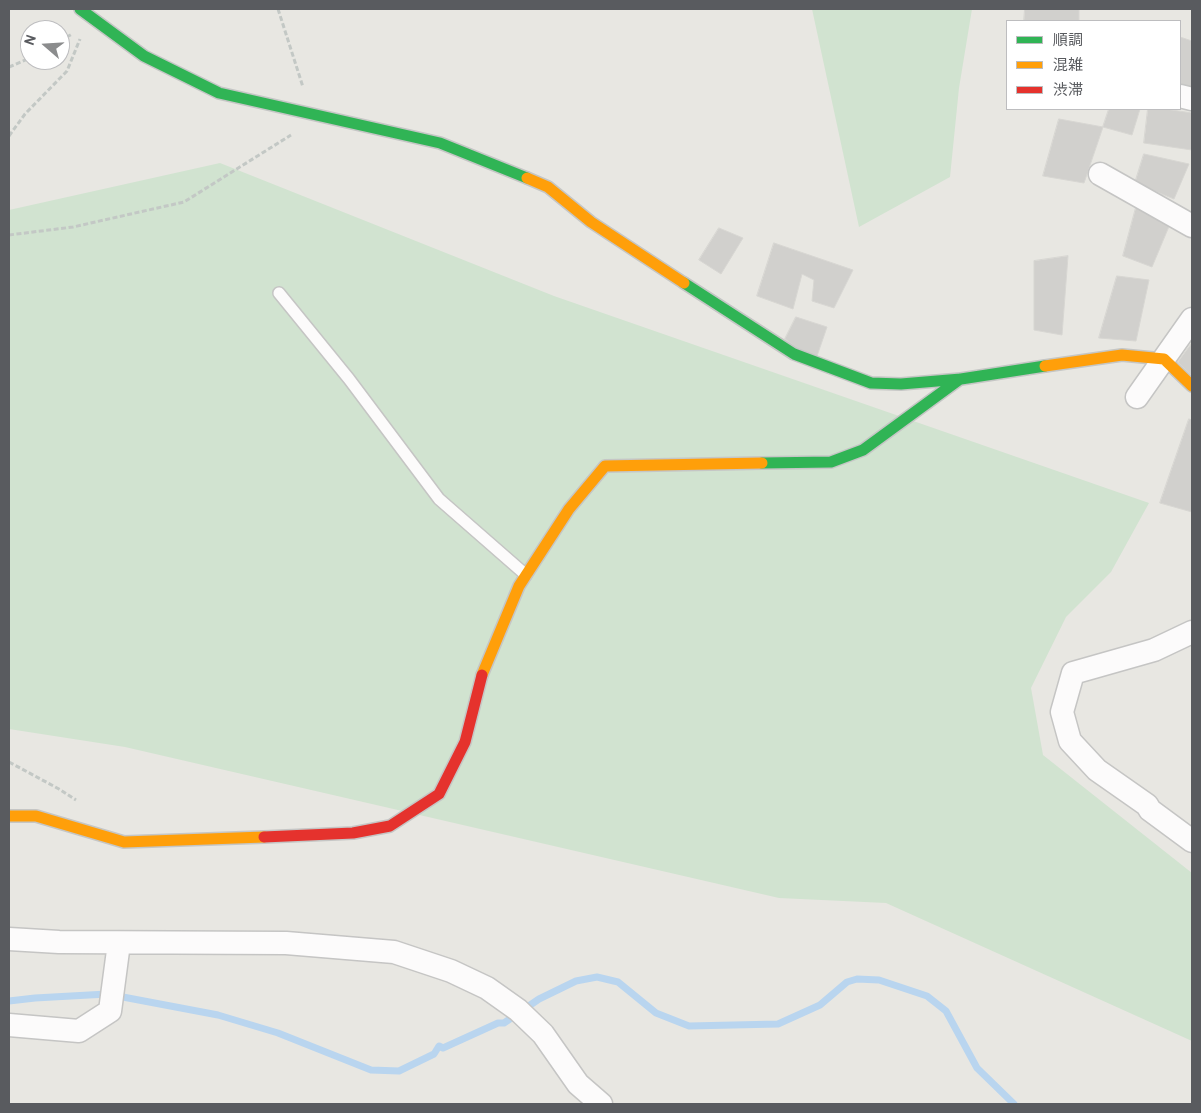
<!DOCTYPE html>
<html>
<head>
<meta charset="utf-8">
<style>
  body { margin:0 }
  #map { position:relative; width:1201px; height:1113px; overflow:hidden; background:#e8e7e2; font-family:Overpass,"Noto Sans JP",sans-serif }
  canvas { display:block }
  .frame { position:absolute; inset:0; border:10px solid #595b5f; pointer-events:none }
  .legend { position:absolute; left:1006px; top:20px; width:175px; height:90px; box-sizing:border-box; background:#fff; border:1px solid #bdbdbf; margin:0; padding:6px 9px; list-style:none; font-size:15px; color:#595b5f }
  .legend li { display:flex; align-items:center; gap:10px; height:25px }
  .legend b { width:25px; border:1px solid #bdbdbf }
  .north { position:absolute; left:20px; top:20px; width:50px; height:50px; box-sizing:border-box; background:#fff; border:1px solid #bdbdbf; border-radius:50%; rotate:289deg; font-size:14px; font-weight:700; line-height:20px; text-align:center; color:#595b5f }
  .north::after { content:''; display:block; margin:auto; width:18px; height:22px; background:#8b8c8d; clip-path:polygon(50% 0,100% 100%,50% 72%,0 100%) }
</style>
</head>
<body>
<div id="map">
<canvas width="1201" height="1113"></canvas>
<div class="frame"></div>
<ul class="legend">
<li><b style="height:6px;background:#30b455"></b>順調</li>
<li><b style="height:6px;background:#ff9f0a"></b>混雑</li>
<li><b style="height:6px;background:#e5322d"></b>渋滞</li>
</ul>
<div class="north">N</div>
</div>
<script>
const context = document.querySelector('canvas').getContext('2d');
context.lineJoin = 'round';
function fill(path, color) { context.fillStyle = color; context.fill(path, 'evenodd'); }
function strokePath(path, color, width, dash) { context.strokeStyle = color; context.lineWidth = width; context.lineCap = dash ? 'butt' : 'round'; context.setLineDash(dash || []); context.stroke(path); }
const green = new Path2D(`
  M 812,9 L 972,9 L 959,88 L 950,177 L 859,227 Z
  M 220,163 L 554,296 L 1149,503 L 1111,572 L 1066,617 L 1031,688 L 1043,755 L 1192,873 L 1192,1041 L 886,903 L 779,898 L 125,747 L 9,729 L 9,210 Z`);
const stream = new Path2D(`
  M 9,1001 L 35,998 L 107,994 L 218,1015 L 278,1033 L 371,1070 L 399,1071 L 434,1054 L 439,1046 L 443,1048 L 498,1023 L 504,1023 L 539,999 L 576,981 L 597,977 L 618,982 L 656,1013 L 689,1026 L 778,1024 L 820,1005 L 847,982 L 857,979 L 879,980 L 927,996 L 946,1011 L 977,1068 L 1014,1104`);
const building = new Path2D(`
  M 1025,9 L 1079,9 L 1079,21 L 1024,21 Z
  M 1180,37 L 1192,41 L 1192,87 L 1180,85 Z
  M 1109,109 L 1140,109 L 1132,135 L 1103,127 Z
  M 1148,109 L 1165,109 L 1192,113 L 1192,150 L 1144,143 Z
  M 1059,119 L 1103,127 L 1084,183 L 1043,176 Z
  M 1144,154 L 1189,164 L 1174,199 L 1135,183 Z
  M 1138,200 L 1170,224 L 1152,267 L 1123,256 Z
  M 719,228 L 743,238 L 721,274 L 699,260 Z
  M 774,243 L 853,270 L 834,308 L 812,301 L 814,280 L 802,274 L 793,309 L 757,296 Z
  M 1068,256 L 1062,335 L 1034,330 L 1034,261 Z
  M 1117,276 L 1149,280 L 1136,341 L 1099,338 Z
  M 796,317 L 827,327 L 815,362 L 785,339 Z
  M 1192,343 L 1192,376 L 1178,362 Z
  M 1189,419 L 1192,420 L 1192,512 L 1160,503 Z`);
const path = new Path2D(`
  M 278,9 L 303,87
  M 60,41 L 72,34
  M 9,67 L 30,58
  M 9,136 L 25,114 L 67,71 L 80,39
  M 9,235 L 73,227 L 184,202 L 291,135
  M 9,762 L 59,789 L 76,800`);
const lane = new Path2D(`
  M 279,293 L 349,379 L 439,499 L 526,575`);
const street = new Path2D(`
  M 1180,96 L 1192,99
  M 1100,174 L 1192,226
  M 1137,397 L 1192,319
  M 1192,632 L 1154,650 L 1073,673 L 1062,712 L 1070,741 L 1097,770 L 1147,805 L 1150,810 L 1192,841
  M 9,939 L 59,942 L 286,943 L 394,952 L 451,971 L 487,988 L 518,1010 L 543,1034 L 578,1084 L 601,1104
  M 9,1025 L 79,1031 L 110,1011 L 119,943`);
const fast = new Path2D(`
  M 80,9 L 144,56 L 219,93 L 440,143 L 527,178
  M 684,283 L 794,354 L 871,383 L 901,384 L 961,379 L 1045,366
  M 762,463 L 831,462 L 863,450 L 960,379`);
const slow = new Path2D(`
  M 527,178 L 548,187 L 591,222 L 684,283
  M 1045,366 L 1122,355 L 1164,359 L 1192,386
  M 482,675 L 519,586 L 569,509 L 605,466 L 762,463
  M 9,816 L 36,816 L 124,842 L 264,837`);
const jam = new Path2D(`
  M 264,837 L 353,833 L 390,826 L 439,794 L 465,742 L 482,675`);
fill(green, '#d1e3d0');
strokePath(stream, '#b9d5ef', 7);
fill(building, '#d1d0cd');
strokePath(building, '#d7d6d2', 1);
strokePath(lane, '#c5c5c4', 14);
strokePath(street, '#c5c5c4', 25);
strokePath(fast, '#c5c6c5', 14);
strokePath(slow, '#c5c6c5', 14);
strokePath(jam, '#c5c6c5', 14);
strokePath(path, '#c3c8c5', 3, [5, 2.5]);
strokePath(lane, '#fcfbfb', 11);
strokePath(street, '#fcfbfb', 22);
strokePath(fast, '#30b455', 11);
strokePath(slow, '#ff9f0a', 11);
strokePath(jam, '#e5322d', 11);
</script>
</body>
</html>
